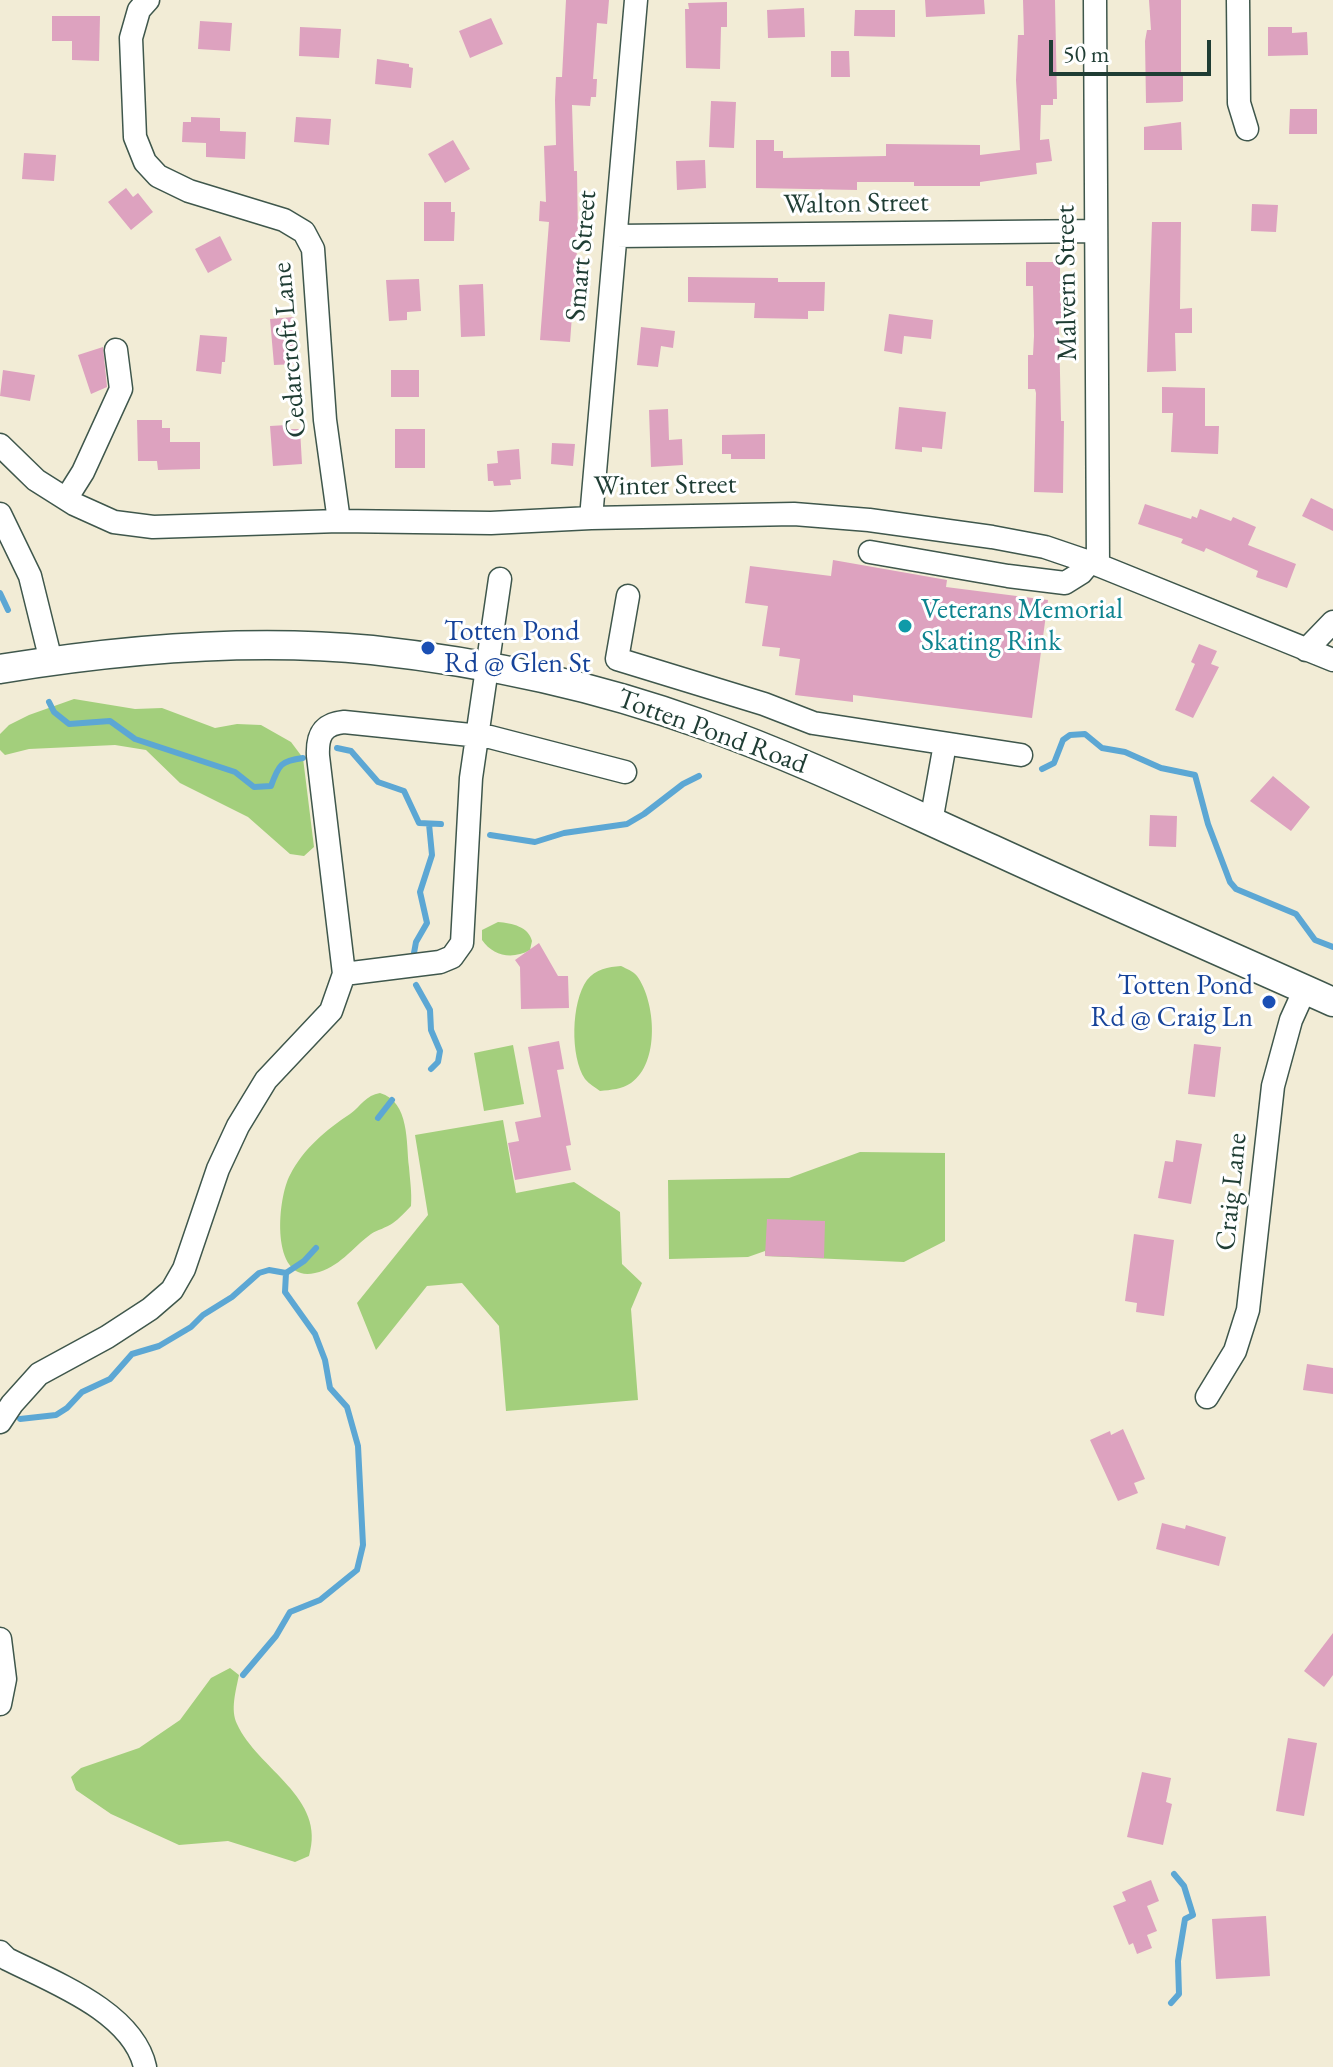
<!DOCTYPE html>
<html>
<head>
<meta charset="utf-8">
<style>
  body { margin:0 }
  #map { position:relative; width:1333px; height:2067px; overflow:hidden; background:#f2ecd6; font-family:"EB Garamond",serif }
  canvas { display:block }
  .scale { position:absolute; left:1049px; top:40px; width:162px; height:36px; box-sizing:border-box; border:4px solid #1f3d34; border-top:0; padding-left:10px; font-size:24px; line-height:28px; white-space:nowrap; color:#1f3d34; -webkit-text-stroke:6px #fff; paint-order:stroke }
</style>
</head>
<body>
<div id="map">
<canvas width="1333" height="2067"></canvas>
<div class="scale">50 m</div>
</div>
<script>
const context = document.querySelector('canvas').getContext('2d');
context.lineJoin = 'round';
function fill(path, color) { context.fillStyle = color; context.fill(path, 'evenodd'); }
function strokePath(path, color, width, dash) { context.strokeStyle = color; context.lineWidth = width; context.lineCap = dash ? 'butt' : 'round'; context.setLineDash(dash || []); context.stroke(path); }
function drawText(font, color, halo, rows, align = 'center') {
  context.font = font + ' "EB Garamond",serif'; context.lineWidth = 6; context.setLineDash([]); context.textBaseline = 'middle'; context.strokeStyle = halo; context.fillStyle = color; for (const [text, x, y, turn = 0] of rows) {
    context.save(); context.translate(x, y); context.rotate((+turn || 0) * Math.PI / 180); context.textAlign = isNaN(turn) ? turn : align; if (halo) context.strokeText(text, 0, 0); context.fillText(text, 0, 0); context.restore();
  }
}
const green = new Path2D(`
  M 74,699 L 135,709 L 162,708 L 215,728 L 237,724 L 261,725 L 291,742 L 303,758 L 314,847 L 304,856 L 290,854 L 248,817 L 180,783 L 146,750 L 115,745 L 29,749 L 5,755 L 0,750 L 0,734 L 9,725 L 29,715 Z
  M 498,922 C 512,923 529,927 532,941 L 530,950 C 512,960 493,956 482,940 L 482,930 Z
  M 621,966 C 627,969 633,971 637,976 C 656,1002 660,1063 631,1083 C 622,1089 611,1090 600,1091 C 595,1087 589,1084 585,1079 C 570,1057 571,1002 587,980 C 596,969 608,967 621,966 Z
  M 513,1045 L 524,1104 L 484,1111 L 474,1053 Z
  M 380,1093 C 410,1102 406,1143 409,1167 C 410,1181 412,1192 411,1206 C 405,1212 399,1219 393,1223 C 386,1228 377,1230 371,1234 C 352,1248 339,1268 315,1273 C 270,1284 277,1199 290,1175 C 304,1148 326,1130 350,1114 C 361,1106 366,1095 380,1093 Z
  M 503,1120 L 516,1193 L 574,1182 L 620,1212 L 622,1264 L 642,1283 L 631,1309 L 638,1400 L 506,1411 L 499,1326 L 462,1283 L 427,1286 L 376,1350 L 357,1303 L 428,1215 L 415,1135 Z
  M 860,1152 L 945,1153 L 945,1241 L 904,1262 L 765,1256 L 765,1251 L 748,1257 L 669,1259 L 668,1180 L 789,1178 Z
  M 230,1668 L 239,1675 C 236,1690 230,1710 237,1724 C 258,1770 327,1797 309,1856 L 295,1862 L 228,1841 L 179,1845 L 111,1814 L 76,1790 L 71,1777 L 81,1768 L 139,1748 L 180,1720 L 211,1678 Z`);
const stream = new Path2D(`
  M 0,593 L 8,610
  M 49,702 L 54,712 L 69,724 L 110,721 L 135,739 L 235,772 L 254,787 L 271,786 C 279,764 281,761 303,758
  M 337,748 L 351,751 L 378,782 L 404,791 L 419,823 L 441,824
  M 1042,769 L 1054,763 L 1063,740 L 1070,735 L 1085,734 L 1102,748 L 1125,752 L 1161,768 L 1195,775 L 1208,824 L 1230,882 L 1236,889 L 1296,914 L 1315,940 L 1333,947
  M 490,835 L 535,842 L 564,833 L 627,824 L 644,814 L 683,784 L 699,776
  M 414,953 L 416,942 L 427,923 L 420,892 L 432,855 L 429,824
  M 416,985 L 430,1010 L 431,1030 L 440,1051 L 438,1062 L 431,1069
  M 378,1118 L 392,1100
  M 20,1419 L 56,1415 L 67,1408 L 82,1392 L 110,1379 L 132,1354 L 159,1346 L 191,1327 L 203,1315 L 232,1297 L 259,1273 L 269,1270 L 286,1273
  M 243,1675 L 276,1636 L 290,1612 L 320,1600 L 357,1570 L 363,1545 L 358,1446 L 347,1407 L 330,1388 L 325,1360 L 315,1334 L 285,1292 L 286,1273 L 304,1261 L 316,1248
  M 1171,2003 L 1179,1994 L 1178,1961 L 1185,1919 L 1193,1915 L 1184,1886 L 1174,1874`);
const building = new Path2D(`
  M 566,0 L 609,0 L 607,24 L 597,23 L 593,79 L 597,79 L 596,97 L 591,97 L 590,106 L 572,105 L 574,171 L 577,171 L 578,237 L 570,342 L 540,340 L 549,222 L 539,221 L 540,201 L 546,202 L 544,146 L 556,145 L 555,100 L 556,77 L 562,77 Z
  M 925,0 L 984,0 L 985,14 L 926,17 Z
  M 1023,0 L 1055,0 L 1057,99 L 1053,99 L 1053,105 L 1041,105 L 1040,140 L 1049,139 L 1052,161 L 1036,163 L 1037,174 L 980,182 L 980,186 L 914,186 L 914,182 L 857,182 L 857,190 L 756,188 L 756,140 L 774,140 L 774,151 L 783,151 L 783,158 L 886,156 L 886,144 L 980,145 L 980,155 L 1020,150 L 1016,80 L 1018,35 L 1024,35 Z
  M 1149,0 L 1181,0 L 1181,74 L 1183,74 L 1183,101 L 1180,102 L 1146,103 L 1145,41 L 1147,30 L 1151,30 Z
  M 727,2 L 727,27 L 721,27 L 720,69 L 686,68 L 685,9 L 689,9 L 688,3 Z
  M 804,8 L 805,37 L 768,38 L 767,10 Z
  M 855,10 L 895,10 L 895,37 L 854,36 Z
  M 52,16 L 100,16 L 99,61 L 72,60 L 72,41 L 52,41 Z
  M 491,18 L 503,44 L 470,58 L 459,31 Z
  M 200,21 L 232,23 L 230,51 L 198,49 Z
  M 300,27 L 341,29 L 339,58 L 299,56 Z
  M 1268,27 L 1292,27 L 1292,33 L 1307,32 L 1308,55 L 1268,56 Z
  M 831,51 L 849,51 L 850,77 L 831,77 Z
  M 377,59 L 409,64 L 409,67 L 413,68 L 411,88 L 375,84 Z
  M 711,101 L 736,102 L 734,148 L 709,147 Z
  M 1290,109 L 1317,109 L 1317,134 L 1289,134 Z
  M 191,117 L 220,118 L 220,131 L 246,132 L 245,159 L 206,157 L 206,143 L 182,142 L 183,122 L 191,122 Z
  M 296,117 L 331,119 L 329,145 L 294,142 Z
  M 1181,122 L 1182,150 L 1144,150 L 1144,127 Z
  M 453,140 L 470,169 L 445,183 L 428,154 Z
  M 24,153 L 56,155 L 54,181 L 22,179 Z
  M 705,160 L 706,188 L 677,190 L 676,161 Z
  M 126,188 L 133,197 L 138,193 L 153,212 L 131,230 L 108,202 Z
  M 424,202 L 451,202 L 451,212 L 455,212 L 454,241 L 424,241 Z
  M 1252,204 L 1278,205 L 1276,232 L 1251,231 Z
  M 1152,222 L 1181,222 L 1180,309 L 1192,308 L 1192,333 L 1175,333 L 1176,371 L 1147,372 Z
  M 220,236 L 232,260 L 208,273 L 195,249 Z
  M 1026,262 L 1060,262 L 1060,301 L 1064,301 L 1065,325 L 1059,325 L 1061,421 L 1064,421 L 1063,493 L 1034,492 L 1036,393 L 1035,389 L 1028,389 L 1028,355 L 1033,355 L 1034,336 L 1033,286 L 1026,286 Z
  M 688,277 L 778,278 L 778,282 L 825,282 L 824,311 L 808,311 L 808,319 L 754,318 L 755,303 L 688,302 Z
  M 419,279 L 421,311 L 407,312 L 407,320 L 389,321 L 386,280 Z
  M 483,284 L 485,336 L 461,337 L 459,285 Z
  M 889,314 L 933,320 L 931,339 L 904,336 L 902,354 L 884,351 Z
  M 294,317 L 298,364 L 274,365 L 270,319 Z
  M 641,327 L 675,331 L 673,348 L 661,346 L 658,367 L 637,365 Z
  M 200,335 L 227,337 L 225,362 L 222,362 L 221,374 L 196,371 Z
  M 103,347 L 107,387 L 91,394 L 78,355 Z
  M 3,370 L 35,375 L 30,401 L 0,396 Z
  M 391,370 L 419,370 L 419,397 L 391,397 Z
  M 1162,387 L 1205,388 L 1205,426 L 1219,426 L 1218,454 L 1171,452 L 1173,413 L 1162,413 Z
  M 899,407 L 946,412 L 942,449 L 922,447 L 922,452 L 895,449 Z
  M 668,409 L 669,440 L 682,439 L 683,465 L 651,467 L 649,410 Z
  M 137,420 L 162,420 L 162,428 L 170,428 L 170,442 L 200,442 L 200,469 L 158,470 L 157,461 L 138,461 Z
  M 287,425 L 287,429 L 300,429 L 302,464 L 273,466 L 270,426 Z
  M 395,429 L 425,429 L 425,468 L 395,468 Z
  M 765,434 L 765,459 L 731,459 L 731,454 L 722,454 L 722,435 Z
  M 552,443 L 575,444 L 573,466 L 551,464 Z
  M 519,449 L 521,479 L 510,480 L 511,485 L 494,486 L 493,481 L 488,481 L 487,464 L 498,463 L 497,451 Z
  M 1311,498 L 1333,509 L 1333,531 L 1302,516 Z
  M 1145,504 L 1191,519 L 1192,516 L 1197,518 L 1200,509 L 1231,521 L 1233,517 L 1256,527 L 1248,545 L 1296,564 L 1287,588 L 1256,577 L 1258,571 L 1206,548 L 1204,552 L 1181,543 L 1183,539 L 1138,524 Z
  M 833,560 L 947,580 L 946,587 L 1048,600 L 1032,718 L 853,695 L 853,702 L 795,695 L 800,659 L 779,656 L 780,648 L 762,646 L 768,606 L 745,603 L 750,566 L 831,576 Z
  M 1199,644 L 1217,651 L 1211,664 L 1219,667 L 1193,718 L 1175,710 L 1195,664 L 1191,662 Z
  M 1273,776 L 1310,807 L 1291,831 L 1250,801 Z
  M 1150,815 L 1177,816 L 1176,847 L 1149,846 Z
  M 539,943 L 558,976 L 568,976 L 569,1008 L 521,1009 L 520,967 L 515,960 Z
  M 559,1041 L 564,1069 L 557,1070 L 571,1145 L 566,1146 L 571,1170 L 515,1180 L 508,1143 L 519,1141 L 515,1122 L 541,1117 L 528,1047 Z
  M 1194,1044 L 1221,1047 L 1215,1097 L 1188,1094 Z
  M 1176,1140 L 1202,1144 L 1191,1204 L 1158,1198 L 1165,1161 L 1173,1162 Z
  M 767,1219 L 825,1221 L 824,1258 L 765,1256 Z
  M 1134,1234 L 1174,1240 L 1164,1316 L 1136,1312 L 1137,1303 L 1125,1301 Z
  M 1307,1364 L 1333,1368 L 1333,1394 L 1303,1390 Z
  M 1123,1429 L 1145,1479 L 1134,1483 L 1138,1493 L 1118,1501 L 1090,1440 L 1110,1431 L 1111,1435 Z
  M 1162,1523 L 1185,1529 L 1186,1525 L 1226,1537 L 1219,1566 L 1156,1549 Z
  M 1333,1633 L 1333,1675 L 1324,1687 L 1304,1671 Z
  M 1288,1738 L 1317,1743 L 1304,1816 L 1276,1811 Z
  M 1142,1772 L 1171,1778 L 1166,1802 L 1172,1804 L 1163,1845 L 1127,1837 Z
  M 1151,1880 L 1159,1901 L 1147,1906 L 1157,1931 L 1147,1935 L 1152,1948 L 1137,1954 L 1133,1943 L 1129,1945 L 1113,1906 L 1126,1901 L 1122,1892 Z
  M 1266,1916 L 1270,1976 L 1216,1979 L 1212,1919 Z`);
const minor = new Path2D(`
  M 148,0 L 139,10 L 131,38 L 135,137 L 145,162 L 158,176 L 189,191 L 284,220 L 304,232 L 313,249 L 325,420 L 339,521
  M 1095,0 L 1098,565
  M 1238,0 L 1239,103 L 1247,129
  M 616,236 L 1096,231
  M 0,445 L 36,480 L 74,504 L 114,522 L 153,527 L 339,521 L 491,523 L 591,518 L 794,514 L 869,520 L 992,537 L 1045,547 L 1098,565 L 1333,660
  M 66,499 L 83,472 L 121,389 L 116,350
  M 0,514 L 30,576 L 51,661
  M 591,518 L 636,0
  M 870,552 L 1008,576 L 1065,583 L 1081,573 L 1090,562
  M 628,596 L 617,659 L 764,704 L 813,723 L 1021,755
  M 1306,650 L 1333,622
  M 931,822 L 945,744
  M 344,974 L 440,962 L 452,957 L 462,943 L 471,778 L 500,579
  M 1207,1397 L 1235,1351 L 1248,1310 L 1273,1086 L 1291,1020 L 1305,989
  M 0,1422 L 12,1404 L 39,1374 L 107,1337 L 150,1309 L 172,1290 L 184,1269 L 218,1169 L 238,1126 L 266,1080 L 331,1011 L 344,974 L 318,756 C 317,736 322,724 344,722 L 490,737 L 625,772
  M 0,1639 L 5,1679 L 0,1704
  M 0,1952 L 7,1959 C 53,1982 133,2012 145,2067`);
const major = new Path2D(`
  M 0,669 C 122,649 249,638 372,650 C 483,662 596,686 701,724 C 801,759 896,806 992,849 C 1105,901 1219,951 1333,1002`);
const markers = [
  [905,626,8,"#0f9aa8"],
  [428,648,8,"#1a4fb4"],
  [1269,1002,8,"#1a4fb4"]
];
const streetNames = [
  ["Walton Street",856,204,-1],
  ["Smart Street",582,256,-85],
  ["Malvern Street",1067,283,-91],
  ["Cedarcroft Lane",290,350,-95],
  ["Winter Street",665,486,-1],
  ["Totten Pond Road",712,732,20],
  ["Craig Lane",1232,1192,-84]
];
const cultureNames = [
  ["Veterans Memorial",921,610],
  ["Skating Rink",921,642]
];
const transitNames = [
  ["Totten Pond",444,632],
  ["Rd @ Glen St",444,664],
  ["Totten Pond",1253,986,"right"],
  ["Rd @ Craig Ln",1253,1018,"right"]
];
fill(green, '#a3cf7c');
strokePath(stream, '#5ca7d4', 6);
fill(building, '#dda2bf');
strokePath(minor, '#3f574c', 25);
strokePath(major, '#3f574c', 31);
strokePath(minor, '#fff', 22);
strokePath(major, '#fff', 28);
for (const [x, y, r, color] of markers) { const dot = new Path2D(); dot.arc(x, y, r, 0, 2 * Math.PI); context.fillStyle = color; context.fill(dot); strokePath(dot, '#fff', 3); }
drawText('28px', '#1f3d34', '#fff', streetNames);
drawText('28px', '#0d838f', '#fff', cultureNames, 'left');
drawText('28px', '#164399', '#fff', transitNames, 'left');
</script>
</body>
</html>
